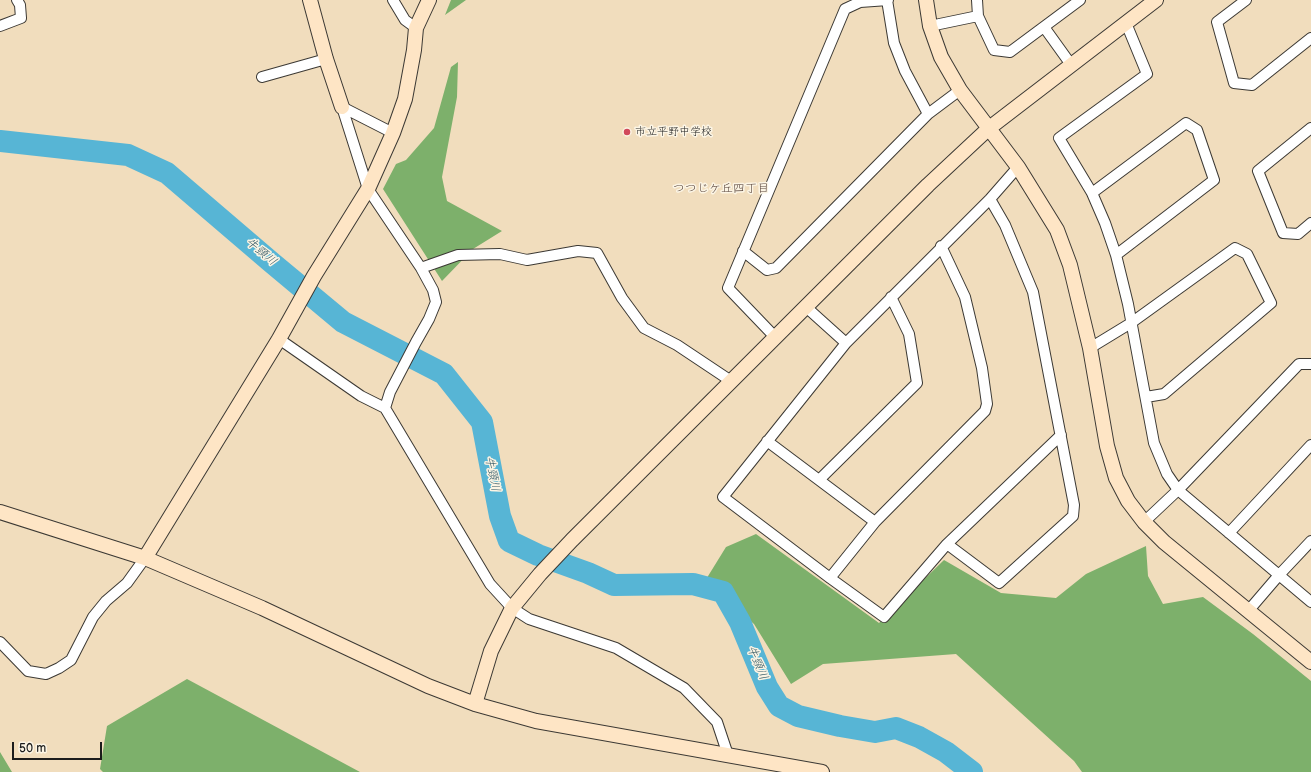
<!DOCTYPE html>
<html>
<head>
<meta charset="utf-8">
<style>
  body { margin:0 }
  #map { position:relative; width:1311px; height:772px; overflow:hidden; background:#f1ddbd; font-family:"Balsamiq Sans",sans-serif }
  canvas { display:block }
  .scale { position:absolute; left:12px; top:742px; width:90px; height:18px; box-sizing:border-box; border:2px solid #1c1c1c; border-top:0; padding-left:5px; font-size:12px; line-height:14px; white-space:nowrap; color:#1c1c1c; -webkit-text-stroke:3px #fcf5e5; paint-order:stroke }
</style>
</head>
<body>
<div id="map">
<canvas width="1311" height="772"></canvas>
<div class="scale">50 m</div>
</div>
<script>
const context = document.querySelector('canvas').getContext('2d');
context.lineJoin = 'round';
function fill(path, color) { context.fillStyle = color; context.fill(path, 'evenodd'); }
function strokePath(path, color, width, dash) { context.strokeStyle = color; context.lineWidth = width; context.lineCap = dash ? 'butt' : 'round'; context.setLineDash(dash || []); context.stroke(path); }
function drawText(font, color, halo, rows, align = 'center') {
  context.font = font + ' "Balsamiq Sans","Klee One",sans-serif'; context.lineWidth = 3; context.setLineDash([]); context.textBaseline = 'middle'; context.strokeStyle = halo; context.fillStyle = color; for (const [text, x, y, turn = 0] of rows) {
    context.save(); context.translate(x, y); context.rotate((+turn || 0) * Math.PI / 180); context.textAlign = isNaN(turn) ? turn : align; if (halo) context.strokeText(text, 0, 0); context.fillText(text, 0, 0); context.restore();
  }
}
const forest = new Path2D(`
  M 451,0 L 466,0 L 445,15 Z
  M 458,62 L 457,97 L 442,177 L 447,201 L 502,231 L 473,249 L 442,281 L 383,189 L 396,164 L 406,160 L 434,128 L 451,67 Z
  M 756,534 L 879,623 L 944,560 L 1001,593 L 1056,598 L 1086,574 L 1146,546 L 1148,576 L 1163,604 L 1203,597 L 1253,634 L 1311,681 L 1311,772 L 1082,772 L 1074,761 L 956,654 L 823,664 L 791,684 L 754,624 L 705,581 L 726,547 Z
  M 187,679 L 360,772 L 103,772 L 100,769 L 107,726 Z
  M 0,752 L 12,772 L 0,772 Z`);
const river = new Path2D(`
  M 0,141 L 128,155 L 167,173 L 271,262 L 343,322 L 444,374 L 482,422 L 500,516 L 509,541 L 538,555 L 588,573 L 614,585 L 693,584 L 723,592 L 740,622 L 767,687 L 779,706 L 798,716 L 840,726 L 875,732 L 896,728 L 919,737 L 946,752 L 972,772`);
const street = new Path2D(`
  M 393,0 L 405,20 L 416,28
  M 887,0 L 894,43 L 905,71 L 928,114
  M 977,0 L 978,16 L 994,50 L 1010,52 L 1080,0
  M 1246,0 L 1217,22 L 1234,83 L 1252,85 L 1311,38
  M 1126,23 L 1147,74 L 1059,138 L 1092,193 L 1105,223 L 1116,255 L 1128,304 L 1154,443 L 1167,474 L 1178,490 L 1311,602
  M 0,26 L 21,18 L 20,5 L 17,0
  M 930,26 L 978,16
  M 1044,27 L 1072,66
  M 262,77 L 326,59
  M 342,107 L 368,189 L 421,268 L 433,290 L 436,302 L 429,319 L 416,342 L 390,392 L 385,408
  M 342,107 L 393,133
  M 1311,128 L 1258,171 L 1283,233 L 1298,234 L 1311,223
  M 1018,167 L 990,199 L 846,343 L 723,497 L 830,578 L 884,617 L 947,544 L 1061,435
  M 1092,193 L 1186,123 L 1197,130 L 1214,180 L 1116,255
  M 743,251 L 767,270 L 776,268 L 928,114 L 960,90
  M 421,268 L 458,255 L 500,254 L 527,260 L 578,251 L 597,253 L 622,298 L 644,328 L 677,345 L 731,381
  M 806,307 L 846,343
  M 775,337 L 728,288 L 845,9 L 860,2 L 888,0
  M 279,339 L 361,396 L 385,408 L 490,584 L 512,608 L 529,619 L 616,648 L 684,688 L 717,722 L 728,755
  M 1090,348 L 1131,323 L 1235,248 L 1247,254 L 1271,303 L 1164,394 L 1146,397
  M 767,441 L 875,522
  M 819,480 L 917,383 L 909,334 L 891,297
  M 1144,522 L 1178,490 L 1299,364 L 1311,364
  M 1229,533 L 1311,445
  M 947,544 L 999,583 L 1073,516 L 1074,505 L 1033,292 L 1005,225 L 990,199
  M 830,578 L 875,522 L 985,411 L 987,404 L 982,368 L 965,297 L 941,246
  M 1249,610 L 1279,575 L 1311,541
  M 0,642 L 28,671 L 46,674 L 59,668 L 71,660 L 93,617 L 106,601 L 127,583 L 145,558`);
const secondary = new Path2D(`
  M 310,0 L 326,59 L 342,107
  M 926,0 L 930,26 L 941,57 L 960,90 L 1018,167 L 1057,230 L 1070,265 L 1090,348 L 1107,446 L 1116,478 L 1128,501 L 1144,522 L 1164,542 L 1311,662
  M 0,512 L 145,558 L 262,608 L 428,686 L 475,704 L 536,721 L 822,772
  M 145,558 L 279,339 L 314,276 L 368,189 L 393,133 L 405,99 L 414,50 L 416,28 L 429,0
  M 475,704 L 491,651 L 512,608 L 540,574 L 572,540 L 928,185 L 988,129 L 1156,0`);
const markers = [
  [627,132,4,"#d1495b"]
];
const poiNames = [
  ["市立平野中学校",635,132]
];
const neighbourhoodNames = [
  ["つつじケ丘四丁目",721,189]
];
const waterNames = [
  ["牛頸川",261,252,40],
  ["牛頸川",492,474,79],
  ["牛頸川",757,663,67]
];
fill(forest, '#7db06b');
strokePath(river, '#57b5d5', 22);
strokePath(street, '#3c3934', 12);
strokePath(secondary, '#3c3934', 16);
strokePath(street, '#fff', 10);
strokePath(secondary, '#fee5c5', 14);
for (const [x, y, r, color] of markers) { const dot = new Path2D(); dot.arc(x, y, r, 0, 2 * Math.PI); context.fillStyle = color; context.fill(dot); strokePath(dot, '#fcf5e5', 1.5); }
drawText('11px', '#1c1c1c', '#fcf5e5', poiNames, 'left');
drawText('12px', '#5b473e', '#fcf5e5', neighbourhoodNames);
drawText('italic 12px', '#345966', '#fcf5e5', waterNames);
</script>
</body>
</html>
